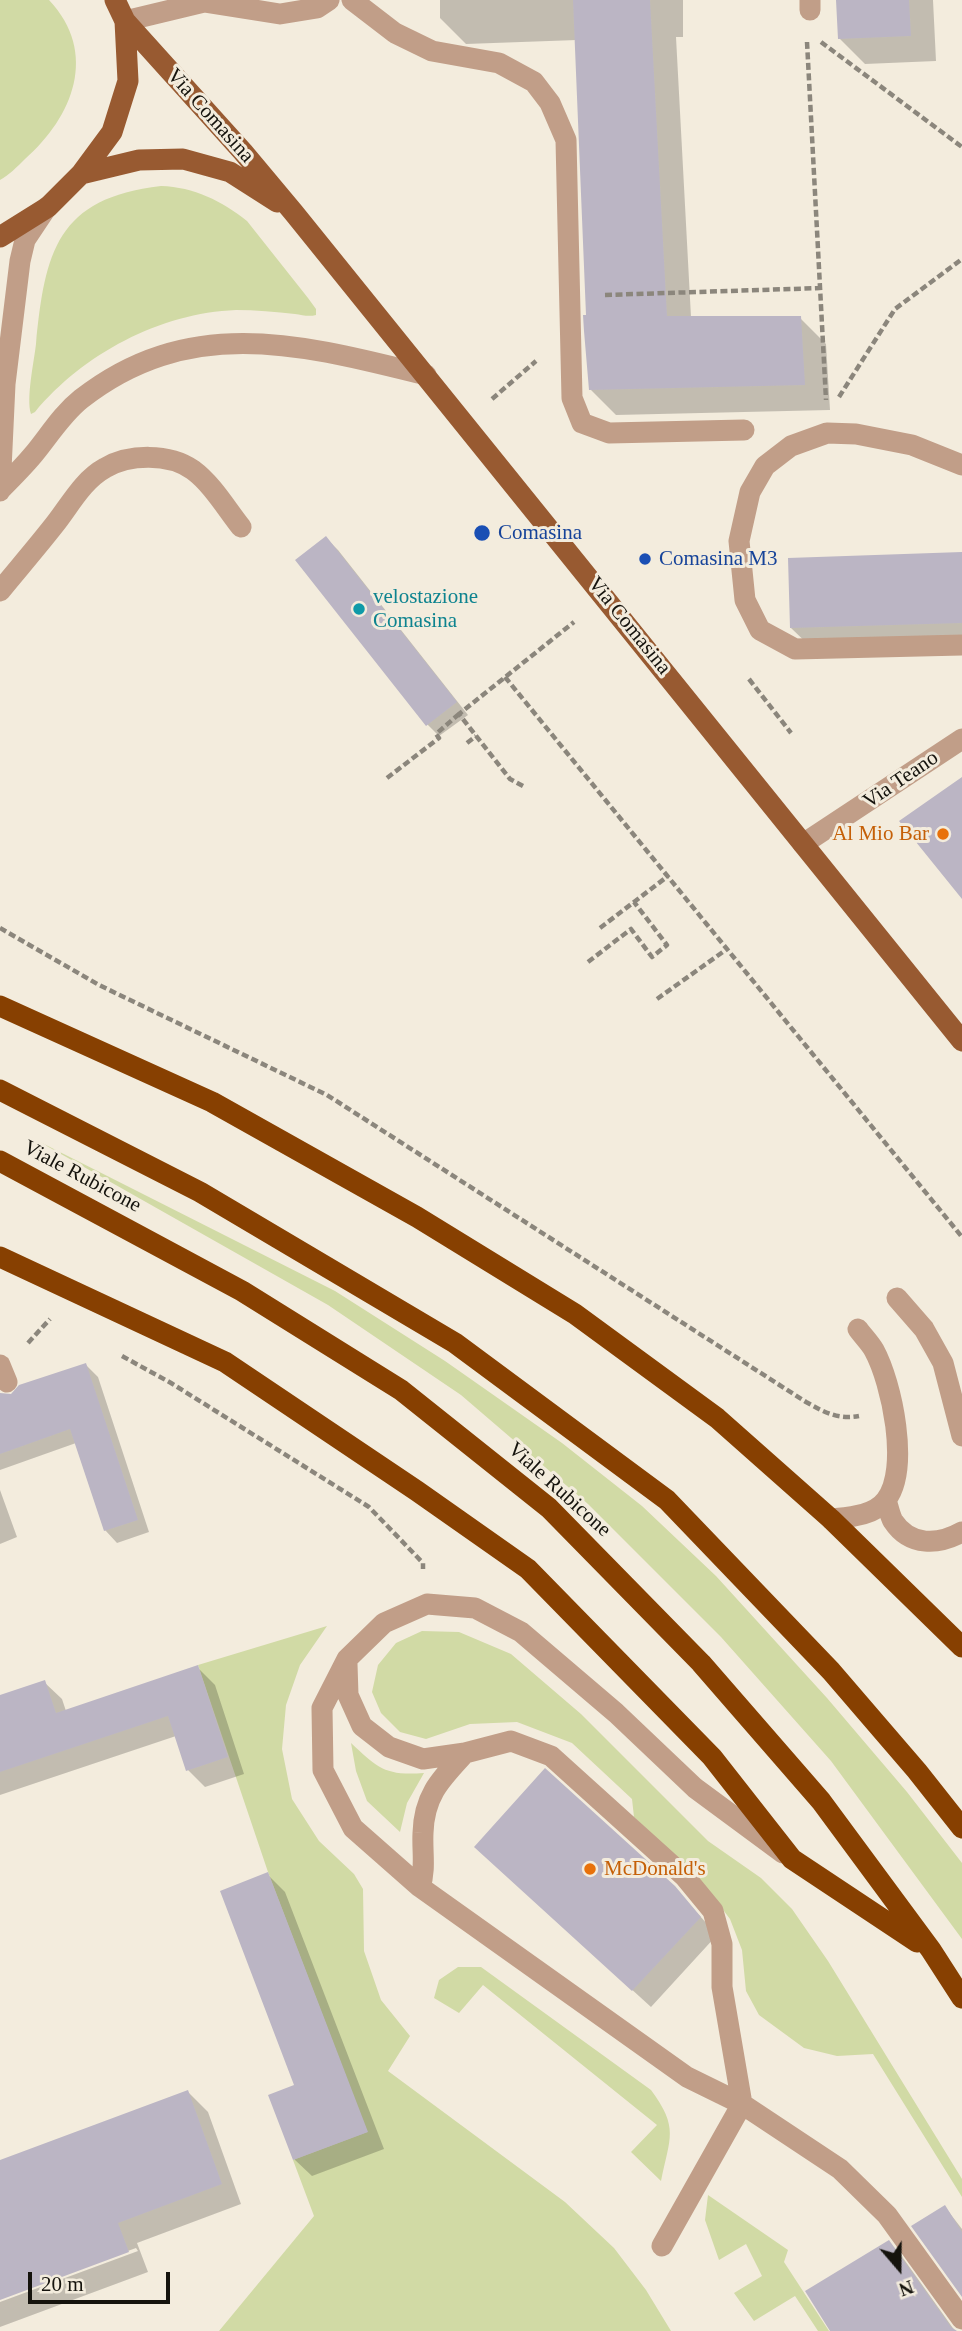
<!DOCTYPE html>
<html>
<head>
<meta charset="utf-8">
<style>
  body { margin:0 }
  #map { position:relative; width:962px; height:2331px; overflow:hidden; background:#f3ecdd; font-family:"Times New Roman",serif }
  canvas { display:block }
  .north { position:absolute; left:864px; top:2233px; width:70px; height:70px; -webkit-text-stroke:5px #f3ecdd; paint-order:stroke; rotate:160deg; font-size:19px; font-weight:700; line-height:28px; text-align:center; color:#15130d }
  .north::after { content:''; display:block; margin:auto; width:24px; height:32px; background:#15130d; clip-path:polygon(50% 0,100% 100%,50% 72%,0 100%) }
  .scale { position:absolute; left:28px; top:2272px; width:142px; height:32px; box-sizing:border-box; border:4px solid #15130d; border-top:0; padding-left:9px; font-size:21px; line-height:24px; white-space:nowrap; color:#15130d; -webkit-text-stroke:5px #f3ecdd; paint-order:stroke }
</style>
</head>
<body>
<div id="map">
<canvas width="962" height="2331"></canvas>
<div class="north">N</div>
<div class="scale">20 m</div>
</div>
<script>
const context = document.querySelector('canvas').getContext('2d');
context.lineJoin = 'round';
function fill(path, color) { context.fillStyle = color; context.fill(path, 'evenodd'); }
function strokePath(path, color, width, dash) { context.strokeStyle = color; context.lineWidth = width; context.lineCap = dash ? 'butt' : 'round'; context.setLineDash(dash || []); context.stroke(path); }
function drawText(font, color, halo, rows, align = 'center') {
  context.font = font + ' "Times New Roman",serif'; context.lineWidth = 6; context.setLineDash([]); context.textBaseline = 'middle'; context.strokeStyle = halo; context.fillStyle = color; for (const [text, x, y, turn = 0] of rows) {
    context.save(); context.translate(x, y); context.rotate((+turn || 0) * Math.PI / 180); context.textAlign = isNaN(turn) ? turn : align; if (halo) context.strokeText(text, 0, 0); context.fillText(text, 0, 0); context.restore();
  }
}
const green = new Path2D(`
  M 0,0 L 49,0 C 99,53 73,117 25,159 C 17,167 9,175 0,180 Z
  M 161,186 C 194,187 222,201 247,221 L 308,298 L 316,309 L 316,315 C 309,317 302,315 295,314 C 276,312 255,310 236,310 C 160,313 83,354 35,412 L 31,414 C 26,398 34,362 36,344 C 45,252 57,198 161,186 Z
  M 38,1141 L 335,1291 L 445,1361 L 562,1443 L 642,1506 L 716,1576 L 827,1698 L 907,1792 L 962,1863 L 962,1939 L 831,1761 L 721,1637 L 588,1504 L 461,1395 L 328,1305 Z
  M 327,1626 L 300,1665 L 286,1705 L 282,1749 L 292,1799 L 319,1841 L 354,1874 L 363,1889 L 364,1951 L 381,2000 L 410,2036 L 388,2071 L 565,2202 L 614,2248 L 646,2290 L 671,2331 L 219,2331 L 314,2216 L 293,2160 L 367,2132 L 268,1872 L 198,1665 Z
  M 422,1631 L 459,1632 L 511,1654 L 581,1714 L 708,1841 L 761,1878 L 792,1909 L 828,1961 L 962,2179 L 962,2197 L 873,2054 L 837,2056 L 804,2048 L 759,2015 L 746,1991 L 742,1950 L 730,1919 L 702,1882 L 634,1817 L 632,1799 L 572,1743 L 517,1722 L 470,1724 L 426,1739 L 400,1732 L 381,1713 L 372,1692 L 378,1665 L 396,1643 Z
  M 351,1743 C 378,1768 385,1776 424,1773 L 407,1803 L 400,1832 L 367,1801 L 356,1771 Z
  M 458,1967 L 481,1967 L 651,2090 C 679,2128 670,2137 661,2181 L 631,2152 L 657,2125 L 483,1985 L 459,2013 L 434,1998 L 439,1980 Z
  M 708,2195 L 788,2250 L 784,2262 L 829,2331 L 818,2331 L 795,2296 L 754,2321 L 734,2293 L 762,2276 L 746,2244 L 719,2260 L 705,2220 Z`);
const shadow = new Path2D(`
  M 440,0 L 683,0 L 683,37 L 676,37 L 691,317 L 800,318 L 826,344 L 830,410 L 616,415 L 590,389 L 577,40 L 466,44 L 440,18 Z
  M 838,0 L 933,0 L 936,61 L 865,64 L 839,38 Z
  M 326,538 L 338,550 L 468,715 L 439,736 L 427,724 Z
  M 962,553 L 962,648 L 817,653 L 791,628 Z
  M 86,1365 L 98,1377 L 149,1532 L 117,1543 L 105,1530 L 76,1443 L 0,1470 L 0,1408 Z
  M 0,1490 L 17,1537 L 0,1544 Z
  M 197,1667 L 215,1685 L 244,1774 L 205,1787 L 188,1770 L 176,1736 L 0,1795 L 0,1697 L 44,1682 L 62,1699 L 66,1711 Z
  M 494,1864 L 674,1887 L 717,1935 L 651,2007 Z
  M 268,1875 L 285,1892 L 384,2149 L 312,2176 L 294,2159 L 296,2086 Z
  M 188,2092 L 208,2112 L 241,2204 L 137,2243 L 148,2272 L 0,2327 L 0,2302 L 138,2251 L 136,2248 L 0,2298 L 0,2161 Z
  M 945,2207 L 962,2229 L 962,2294 Z
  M 888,2242 L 898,2251 L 955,2331 L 832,2331 Z`);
const building = new Path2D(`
  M 573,0 L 650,0 L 667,316 L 801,316 L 805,385 L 589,390 L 584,331 L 583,315 L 586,315 Z
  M 836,0 L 909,0 L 911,36 L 838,39 Z
  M 326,536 L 457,702 L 426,726 L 295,560 Z
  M 962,552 L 962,623 L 790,628 L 788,558 Z
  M 962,777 L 962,899 L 899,821 Z
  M 86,1363 L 138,1520 L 104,1531 L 70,1429 L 0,1454 L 0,1393 L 11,1394 L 19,1385 Z
  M 198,1665 L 228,1757 L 186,1771 L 168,1716 L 0,1772 L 0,1695 L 45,1680 L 56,1713 Z
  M 545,1768 L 675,1886 L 701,1917 L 632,1991 L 474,1847 Z
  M 268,1872 L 368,2132 L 293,2160 L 268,2095 L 294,2085 L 220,1891 Z
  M 188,2090 L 222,2184 L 118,2223 L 129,2252 L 0,2300 L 0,2160 Z
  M 945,2205 L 962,2232 L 962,2297 L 911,2226 Z
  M 889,2240 L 951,2327 L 957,2331 L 830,2331 L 805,2291 Z`);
const path = new Path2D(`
  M 807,42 L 826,400
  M 821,42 L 962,147
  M 605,295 L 821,288
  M 839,397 L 895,309 L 962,259
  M 492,399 L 536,361
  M 505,677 L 962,1237
  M 749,679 L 791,733
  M 467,743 L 476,736
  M 387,778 L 439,738 L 436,734 L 459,714
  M 523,786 L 510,779 L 459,714 L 574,622
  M 0,928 L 99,985 L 327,1095 L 806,1402 C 824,1412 838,1420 859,1416
  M 600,928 L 668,876
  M 588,962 L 631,929 L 652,957 L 667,945 L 634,902
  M 657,999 L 727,949
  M 28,1343 L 50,1319
  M 122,1356 L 171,1383 L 369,1507 L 423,1563 L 423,1569`);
const minor = new Path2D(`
  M 352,0 L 395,33 L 432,51 L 499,63 L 534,82 L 550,103 L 566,140 L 572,398 L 582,423 L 609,433 L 744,430
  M 810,0 L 810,10
  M 125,21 L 204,2 L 280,14 L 317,8 L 329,0
  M 962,465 L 912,445 L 856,434 L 827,433 L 791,446 L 765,466 L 750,492 L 739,541 L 745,600 L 760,630 L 795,649 L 962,645
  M 0,490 C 11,479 23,467 33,455 C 49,436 61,415 81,399 C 191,313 304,345 426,375
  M 0,491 L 5,384 L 20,261 L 25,240 L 47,207
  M 0,591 C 18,569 37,547 55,524 C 70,505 83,480 105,468 C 129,454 169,453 193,470 C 212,484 226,508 241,527
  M 803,844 L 962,739
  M 897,1298 L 924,1329 L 943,1363 L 962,1436
  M 0,1365 L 7,1382
  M 886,1500 C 888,1506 890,1516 893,1521 C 910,1547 939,1545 962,1532
  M 831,1519 C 849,1517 874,1516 886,1500 C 910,1469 892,1383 874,1350 C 870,1343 863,1336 858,1329
  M 347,1664 L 348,1695 L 362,1726 L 389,1747 L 423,1759 L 465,1753 L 511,1741 L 551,1756 L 685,1877 L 713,1911 L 722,1944 L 722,1987 L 742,2104 L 662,2246
  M 783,1853 L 695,1788 L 616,1713 L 521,1632 L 475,1608 L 427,1604 L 384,1623 L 347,1659 L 322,1708 L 323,1770 L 353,1828 L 420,1887 L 687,2077 L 742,2104 L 840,2169 L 887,2215 L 962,2319
  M 420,1887 C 426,1869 422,1852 423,1833 C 424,1795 441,1779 465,1753`);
const major = new Path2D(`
  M 125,21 L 243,152 L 294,213 L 962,1041
  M 81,174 L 139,160 L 183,159 L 230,172 L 277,202
  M 0,237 L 48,207 L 81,174 L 112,132 L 128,81 L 125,21 L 115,0`);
const highway = new Path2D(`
  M 0,1006 L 212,1102 L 417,1217 L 575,1314 L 717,1418 L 831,1519 L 962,1647
  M 0,1090 L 200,1192 L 455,1343 L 667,1500 L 831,1671 L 917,1771 L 962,1828
  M 0,1161 L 242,1291 L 401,1390 L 549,1508 L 701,1663 L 821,1801 L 931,1950 L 962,1998
  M 0,1257 L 225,1362 L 417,1491 L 528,1569 L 712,1757 L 792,1859 L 917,1942`);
const markers = [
  [482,533,9,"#1a4fb4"],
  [645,559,7,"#1a4fb4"],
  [359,609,7,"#0f9aa8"],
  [943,834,7,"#e8710a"],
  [590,1869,7,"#e8710a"]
];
const streetNames = [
  ["Via Comasina",210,116,48],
  ["Via Comasina",629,626,51],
  ["Via Teano",901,780,-34],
  ["Viale Rubicone",82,1177,28],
  ["Viale Rubicone",559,1490,42]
];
const transitNames = [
  ["Comasina",498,533],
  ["Comasina M3",659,559]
];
const cultureNames = [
  ["velostazione",373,597],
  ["Comasina",373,621]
];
const foodNames = [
  ["Al Mio Bar",929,834],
  ["McDonald's",604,1869,"left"]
];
fill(green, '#d1daa5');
fill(shadow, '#0003');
fill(building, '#bbb5c4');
strokePath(path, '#8b867c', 4.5, [7, 3.5]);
strokePath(minor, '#c19e88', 21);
strokePath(major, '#985a31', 21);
strokePath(highway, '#874001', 21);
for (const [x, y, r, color] of markers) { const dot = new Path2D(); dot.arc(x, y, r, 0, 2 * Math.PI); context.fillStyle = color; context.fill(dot); strokePath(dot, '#f3ecdd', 2.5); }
drawText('21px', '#15130d', '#f3ecdd', streetNames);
drawText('21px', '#164399', '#f3ecdd', transitNames, 'left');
drawText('21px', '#0d838f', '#f3ecdd', cultureNames, 'left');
drawText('21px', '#c56008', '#f3ecdd', foodNames, 'right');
</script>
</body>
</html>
